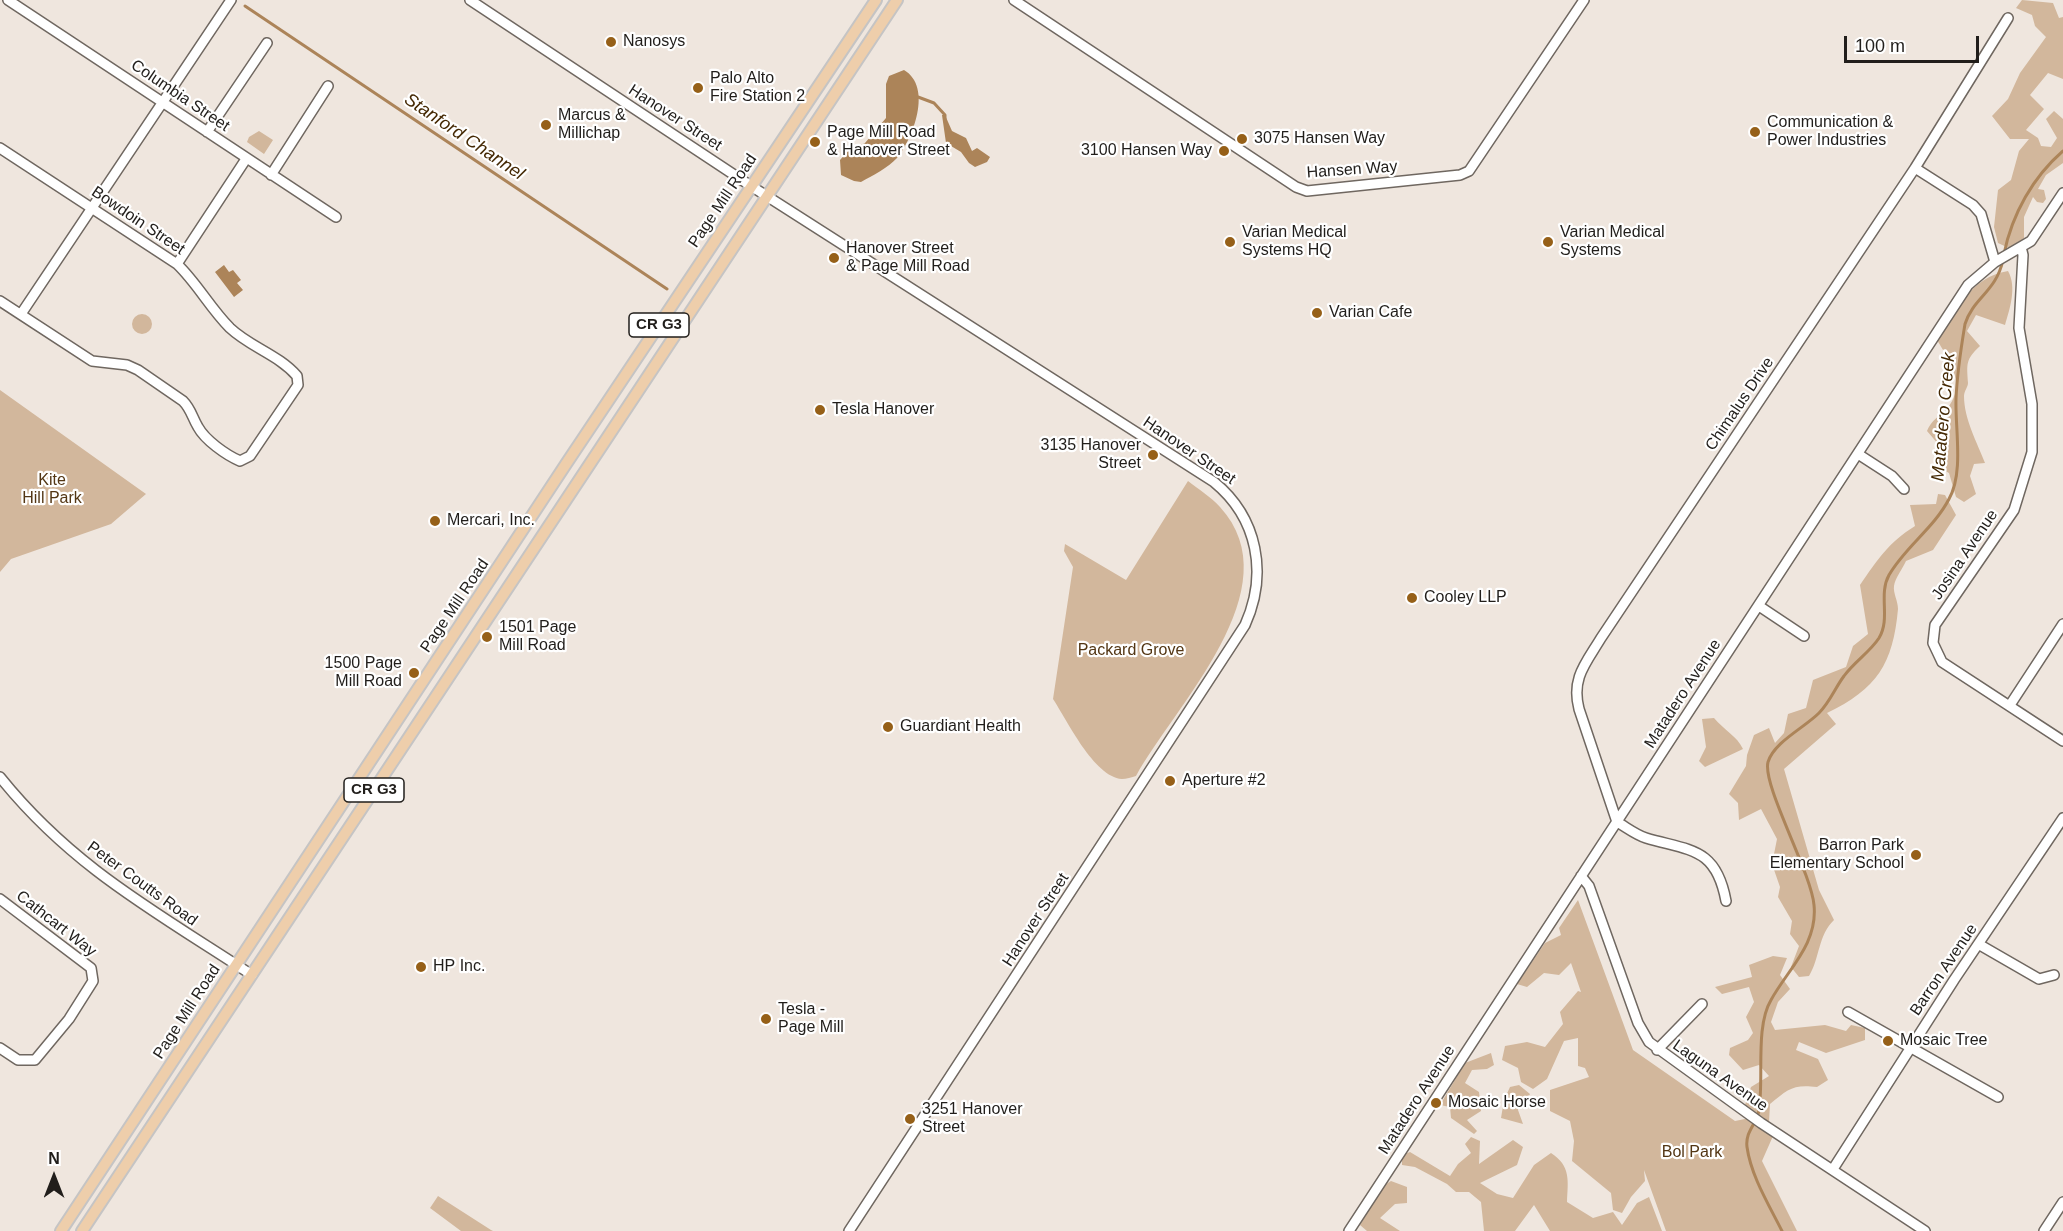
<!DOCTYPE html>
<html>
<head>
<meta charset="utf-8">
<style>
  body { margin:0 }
  #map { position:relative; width:2063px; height:1231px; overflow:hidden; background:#efe6de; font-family:Arial,sans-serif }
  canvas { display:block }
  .north { position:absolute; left:24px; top:1147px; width:60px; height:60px; -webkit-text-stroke:4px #fff; paint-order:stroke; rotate:0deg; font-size:16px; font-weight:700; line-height:24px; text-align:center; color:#211e1b }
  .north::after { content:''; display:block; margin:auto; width:21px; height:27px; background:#211e1b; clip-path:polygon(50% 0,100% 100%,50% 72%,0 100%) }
  .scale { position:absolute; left:1844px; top:36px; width:135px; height:27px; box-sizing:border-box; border:3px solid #211e1b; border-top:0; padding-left:8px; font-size:18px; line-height:21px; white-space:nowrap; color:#211e1b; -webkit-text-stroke:4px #fff; paint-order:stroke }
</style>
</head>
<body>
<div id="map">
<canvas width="2063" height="1231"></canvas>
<div class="north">N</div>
<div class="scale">100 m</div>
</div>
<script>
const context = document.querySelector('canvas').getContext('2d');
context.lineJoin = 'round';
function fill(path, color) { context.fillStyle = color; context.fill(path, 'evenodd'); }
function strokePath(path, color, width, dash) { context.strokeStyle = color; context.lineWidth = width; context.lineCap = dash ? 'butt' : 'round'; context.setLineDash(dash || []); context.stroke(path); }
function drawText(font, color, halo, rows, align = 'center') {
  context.font = font + ' Arial,sans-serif'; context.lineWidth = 4.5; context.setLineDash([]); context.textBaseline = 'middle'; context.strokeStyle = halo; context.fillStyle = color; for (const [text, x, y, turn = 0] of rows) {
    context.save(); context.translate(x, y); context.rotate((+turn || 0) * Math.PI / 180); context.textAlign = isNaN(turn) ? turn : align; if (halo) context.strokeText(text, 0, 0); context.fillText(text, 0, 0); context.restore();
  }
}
const green = new Path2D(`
  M 2022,0 L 2053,3 L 2059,18 L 2063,17 L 2063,79 L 2048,73 L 2030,95 L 2044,109 L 2026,130 L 2038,138 L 2041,146 L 2051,147 L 2057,138 L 2046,119 L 2054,111 L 2063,119 L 2063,163 L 2046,175 L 2038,189 L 2044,190 L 2046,199 L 2043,203 L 2037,202 L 2033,197 L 2024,217 L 2024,238 L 2013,250 L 1998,243 L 1994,227 L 1998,190 L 2011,180 L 2019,151 L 2029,139 L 2010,139 L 1992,116 L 2008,99 L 2020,73 L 2046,37 L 2035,26 L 2032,15 L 2016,8 Z
  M 259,131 L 273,140 L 264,154 L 247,142 L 249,137 Z
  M 2008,271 C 2017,287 2010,308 2005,325 L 1976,315 L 1967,331 L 1980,346 C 1965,360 1967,364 1968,383 C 1968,387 1964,391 1964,396 C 1964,419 1977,442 1985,463 L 1974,464 L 1970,476 L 1976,494 L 1964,502 L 1956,497 L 1949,473 L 1940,468 L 1939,445 L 1927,431 C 1934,416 1941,417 1949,406 C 1966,383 1949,360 1937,340 C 1955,311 1971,277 2008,271 Z
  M132 324a10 10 0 1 1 20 0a10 10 0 1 1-20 0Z
  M 0,390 L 146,494 L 111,524 L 11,559 L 0,572 Z
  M 1188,481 C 1198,489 1211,497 1220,507 C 1294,588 1175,705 1136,776 C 1132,777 1126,779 1122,779 C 1094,777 1067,720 1053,699 L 1073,567 L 1064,551 L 1065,544 L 1126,580 Z
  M 1938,494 L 1945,495 L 1956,515 L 1933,550 L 1906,561 C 1903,568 1895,578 1894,586 C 1893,593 1898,601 1898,609 C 1893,664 1877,689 1827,713 L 1836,724 L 1784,769 L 1819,890 L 1834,920 C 1818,935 1820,958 1809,976 L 1799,977 L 1791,967 L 1799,946 L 1790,934 L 1792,921 L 1778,897 L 1780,887 L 1772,864 L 1777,839 L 1761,809 L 1739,820 L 1738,803 L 1729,794 L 1746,766 L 1747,755 L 1754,735 L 1769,728 L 1775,743 L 1784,733 L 1788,714 L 1806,708 L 1813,680 L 1846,667 L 1853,646 L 1868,634 L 1860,585 C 1878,559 1888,543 1915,526 L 1910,505 L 1936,504 Z
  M 1714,718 C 1724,730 1737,736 1743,749 L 1705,767 L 1699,761 L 1706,747 L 1702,719 Z
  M 1578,900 L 1633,1050 L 1735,1121 L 1750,1118 L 1773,1136 L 1762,1161 L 1797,1231 L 1666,1231 L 1644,1170 L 1645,1181 L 1631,1197 L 1622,1213 L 1613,1210 L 1611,1193 L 1572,1161 L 1574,1141 L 1570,1121 L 1550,1111 L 1550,1090 L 1589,1077 L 1585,1068 L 1578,1066 L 1578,1038 L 1564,1041 L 1547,1079 L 1533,1089 L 1521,1082 L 1518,1068 L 1502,1060 L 1505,1046 L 1527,1042 L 1545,1047 L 1563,1024 L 1560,1012 L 1578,991 L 1581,992 L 1571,963 L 1559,975 L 1544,973 L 1527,987 L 1517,984 L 1545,943 L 1561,935 L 1559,928 Z
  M 1773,956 L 1787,958 L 1780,975 L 1790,989 L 1778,1002 L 1771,1022 L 1775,1030 L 1825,1025 L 1846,1031 L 1851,1025 L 1865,1028 L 1865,1040 L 1826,1053 L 1799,1042 L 1796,1050 L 1818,1059 L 1828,1080 L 1817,1087 C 1793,1084 1788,1089 1770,1104 L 1769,1122 L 1745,1105 L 1751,1087 L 1769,1076 L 1759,1065 L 1743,1070 L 1729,1055 L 1730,1048 L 1748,1040 L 1753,1033 L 1746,1017 L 1754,1002 L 1749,987 L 1722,994 L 1715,987 L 1752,977 L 1749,965 Z
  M 1491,1053 L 1494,1065 L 1487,1069 L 1472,1070 L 1465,1083 L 1479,1092 L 1481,1111 L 1467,1120 L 1477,1131 L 1474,1134 L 1451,1118 L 1450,1107 L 1440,1105 L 1465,1063 Z
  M 1519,1085 L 1530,1094 L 1525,1103 L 1518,1100 L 1518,1110 L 1523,1124 L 1501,1118 L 1504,1100 L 1510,1087 Z
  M 1471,1137 L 1480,1141 L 1479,1164 L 1513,1140 L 1523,1147 L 1517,1165 L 1480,1183 L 1497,1194 L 1513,1198 L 1534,1165 L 1551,1153 C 1571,1166 1568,1180 1567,1202 L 1593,1218 L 1613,1212 L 1622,1225 L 1637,1203 L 1649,1197 L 1662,1231 L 1550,1231 L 1534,1205 L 1515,1231 L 1484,1231 L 1481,1202 L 1469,1192 L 1456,1192 L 1447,1184 L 1415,1167 L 1402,1165 L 1402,1155 L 1410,1152 L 1450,1176 L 1458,1164 L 1471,1153 L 1465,1144 Z
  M 1391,1181 L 1407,1187 L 1407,1203 L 1395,1204 L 1380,1218 L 1400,1231 L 1367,1231 L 1360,1225 L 1383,1186 Z
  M 438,1196 L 491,1230 L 493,1231 L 461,1231 L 430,1208 Z`);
const water = new Path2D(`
  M 904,70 C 933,87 913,139 897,158 C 889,167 872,176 861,182 L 854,181 L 841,175 L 840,160 L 849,150 L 865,143 L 886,118 L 886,84 L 889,76 Z
  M 942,115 L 945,115 L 952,131 L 966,138 L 972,151 L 977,148 L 990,157 L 987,162 L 975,167 L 969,163 L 961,152 L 946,143 Z
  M 224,265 L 229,272 L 233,270 L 241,280 L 237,283 L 243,290 L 234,297 L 215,272 Z`);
const stream = new Path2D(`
  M 245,6 L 667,289
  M 918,97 L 934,103 L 945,115 L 945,119
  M 2004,254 C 2012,214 2033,177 2063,151
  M 1782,1231 C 1769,1205 1751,1176 1747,1147 C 1745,1131 1757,1124 1759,1110 C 1764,1077 1755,1027 1771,1000 C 1788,969 1818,944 1814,905 C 1811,872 1762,785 1768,762 C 1774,742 1804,728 1819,713 C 1830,702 1835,688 1844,676 C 1854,662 1870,652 1879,638 C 1891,618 1878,595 1889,575 C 1905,547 1934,528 1949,499 C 1964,472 1955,429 1956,399 C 1957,374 1961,348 1965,324 C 1973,298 1996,292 2003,260`);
const minor = new Path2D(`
  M 8,0 L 336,217
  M 470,0 L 751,186 L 1214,482 C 1258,518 1268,574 1245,625 L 849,1231
  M 1014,0 L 1296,187 L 1307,191 L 1460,175 L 1469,171 L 1584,0
  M 207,132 L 267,43
  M 0,148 L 177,264 C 197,283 210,308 230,328 C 250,347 279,355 297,376 L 298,385 L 250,456 L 240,461 C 226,455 205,440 198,427 C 192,417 191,409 183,401 L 138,370 L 127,365 L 92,361 L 0,301
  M 1915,168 L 1973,205 L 1981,214 L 1995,262
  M 271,175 L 328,86
  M 2021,247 L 2023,255 L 2019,328 L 2032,404 L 2032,452 L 2014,510 L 1935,625 L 1933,643 L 1942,662 L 2063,741
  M 177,264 L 246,159
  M 21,314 L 231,0
  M 1858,454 L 1892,476 L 1904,489
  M 1759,606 L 1804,636
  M 2010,705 L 2063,624
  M 0,777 C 73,868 158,913 252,975
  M 1581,876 L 1589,886 L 1638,1023 L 1649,1042 L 1761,1123 L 1925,1231
  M 0,899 L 91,968 L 93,981 L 69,1019 L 35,1060 L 18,1060 L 0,1048
  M 1726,901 C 1716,847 1690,851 1646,838 C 1636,835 1626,827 1617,822 L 1579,709 C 1571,678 1586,663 1601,638 L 1915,168 L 2008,18
  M 1980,945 L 2039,979 L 2054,975
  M 1848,1012 L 1998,1097
  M 1657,1050 L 1702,1004
  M 1833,1169 L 1954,980 L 2063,818
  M 1349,1231 L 1968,285 L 1995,262 L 2031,241 L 2063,193
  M 2044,1231 L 2063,1202`);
const major = new Path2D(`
  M 61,1231 L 566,464 L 876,0
  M 82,1231 L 897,0`);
const markers = [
  [611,42,6,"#966018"],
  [698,88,6,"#966018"],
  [546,125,6,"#966018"],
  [1755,132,6,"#966018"],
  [1242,139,6,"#966018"],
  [815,142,6,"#966018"],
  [1224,151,6,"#966018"],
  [1230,242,6,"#966018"],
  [1548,242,6,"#966018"],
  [834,258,6,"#966018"],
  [1317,313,6,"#966018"],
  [820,410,6,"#966018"],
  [1153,455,6,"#966018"],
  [435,521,6,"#966018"],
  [1412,598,6,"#966018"],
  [487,637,6,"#966018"],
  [414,673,6,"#966018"],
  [888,727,6,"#966018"],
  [1170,781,6,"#966018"],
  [1916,855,6,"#966018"],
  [421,967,6,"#966018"],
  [766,1019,6,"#966018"],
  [1888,1041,6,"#966018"],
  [1436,1103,6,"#966018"],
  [910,1119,6,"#966018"]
];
const shields = [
  [659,325,60],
  [374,790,60]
];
const shieldNames = [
  ["CR G3",659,325],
  ["CR G3",374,790]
];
const poiNames = [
  ["Nanosys",623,42],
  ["Palo Alto",710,79],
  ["Fire Station 2",710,97],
  ["Marcus &",558,116],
  ["Millichap",558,134],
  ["Communication &",1767,123],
  ["Power Industries",1767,141],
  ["Page Mill Road",827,133],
  ["& Hanover Street",827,151],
  ["3075 Hansen Way",1254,139],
  ["3100 Hansen Way",1212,151,"right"],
  ["Varian Medical",1242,233],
  ["Systems HQ",1242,251],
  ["Varian Medical",1560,233],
  ["Systems",1560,251],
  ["Hanover Street",846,249],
  ["& Page Mill Road",846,267],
  ["Varian Cafe",1329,313],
  ["Tesla Hanover",832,410],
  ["3135 Hanover",1141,446,"right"],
  ["Street",1141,464,"right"],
  ["Mercari, Inc.",447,521],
  ["Cooley LLP",1424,598],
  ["1501 Page",499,628],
  ["Mill Road",499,646],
  ["1500 Page",402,664,"right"],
  ["Mill Road",402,682,"right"],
  ["Guardiant Health",900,727],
  ["Aperture #2",1182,781],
  ["Barron Park",1904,846,"right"],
  ["Elementary School",1904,864,"right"],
  ["HP Inc.",433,967],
  ["Tesla -",778,1010],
  ["Page Mill",778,1028],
  ["Mosaic Tree",1900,1041],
  ["Mosaic Horse",1448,1103],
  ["3251 Hanover",922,1110],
  ["Street",922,1128]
];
const streetNames = [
  ["Columbia Street",180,96,34],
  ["Hanover Street",675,118,33],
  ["Hansen Way",1352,170,-4],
  ["Page Mill Road",723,201,-56],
  ["Bowdoin Street",138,221,34],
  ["Chimalus Drive",1740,404,-56],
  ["Hanover Street",1189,451,34],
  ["Josina Avenue",1965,555,-56],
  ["Page Mill Road",455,606,-56],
  ["Matadero Avenue",1683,694,-57],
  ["Peter Coutts Road",142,884,36],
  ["Hanover Street",1036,920,-57],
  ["Cathcart Way",56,924,38],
  ["Barron Avenue",1944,970,-56],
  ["Page Mill Road",187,1012,-57],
  ["Laguna Avenue",1720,1076,35],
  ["Matadero Avenue",1417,1100,-57]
];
const parkNames = [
  ["Kite",52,481],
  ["Hill Park",52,499],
  ["Packard Grove",1131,651],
  ["Bol Park",1692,1153]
];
const waterNames = [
  ["Stanford Channel",464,137,34],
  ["Matadero Creek",1944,417,-85]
];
fill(green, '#d2b79c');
fill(water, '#ac8459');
strokePath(stream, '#ac8459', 3);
strokePath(minor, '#6f6760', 12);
strokePath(major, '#c5c4c4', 14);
strokePath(minor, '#fff', 9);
strokePath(major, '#eeceab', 10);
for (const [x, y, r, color] of markers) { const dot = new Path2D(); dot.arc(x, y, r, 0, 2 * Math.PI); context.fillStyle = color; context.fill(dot); strokePath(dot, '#fff', 2); }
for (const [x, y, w] of shields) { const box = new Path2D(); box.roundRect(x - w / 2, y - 12, w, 24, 4.5); context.fillStyle = '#fff'; context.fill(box); strokePath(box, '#211e1b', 1.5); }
drawText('bold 15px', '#211e1b', null, shieldNames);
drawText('16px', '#211e1b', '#fff', poiNames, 'left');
drawText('16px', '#211e1b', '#fff', streetNames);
drawText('16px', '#533614', '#fff', parkNames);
drawText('italic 18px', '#452904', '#fff', waterNames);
</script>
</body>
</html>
